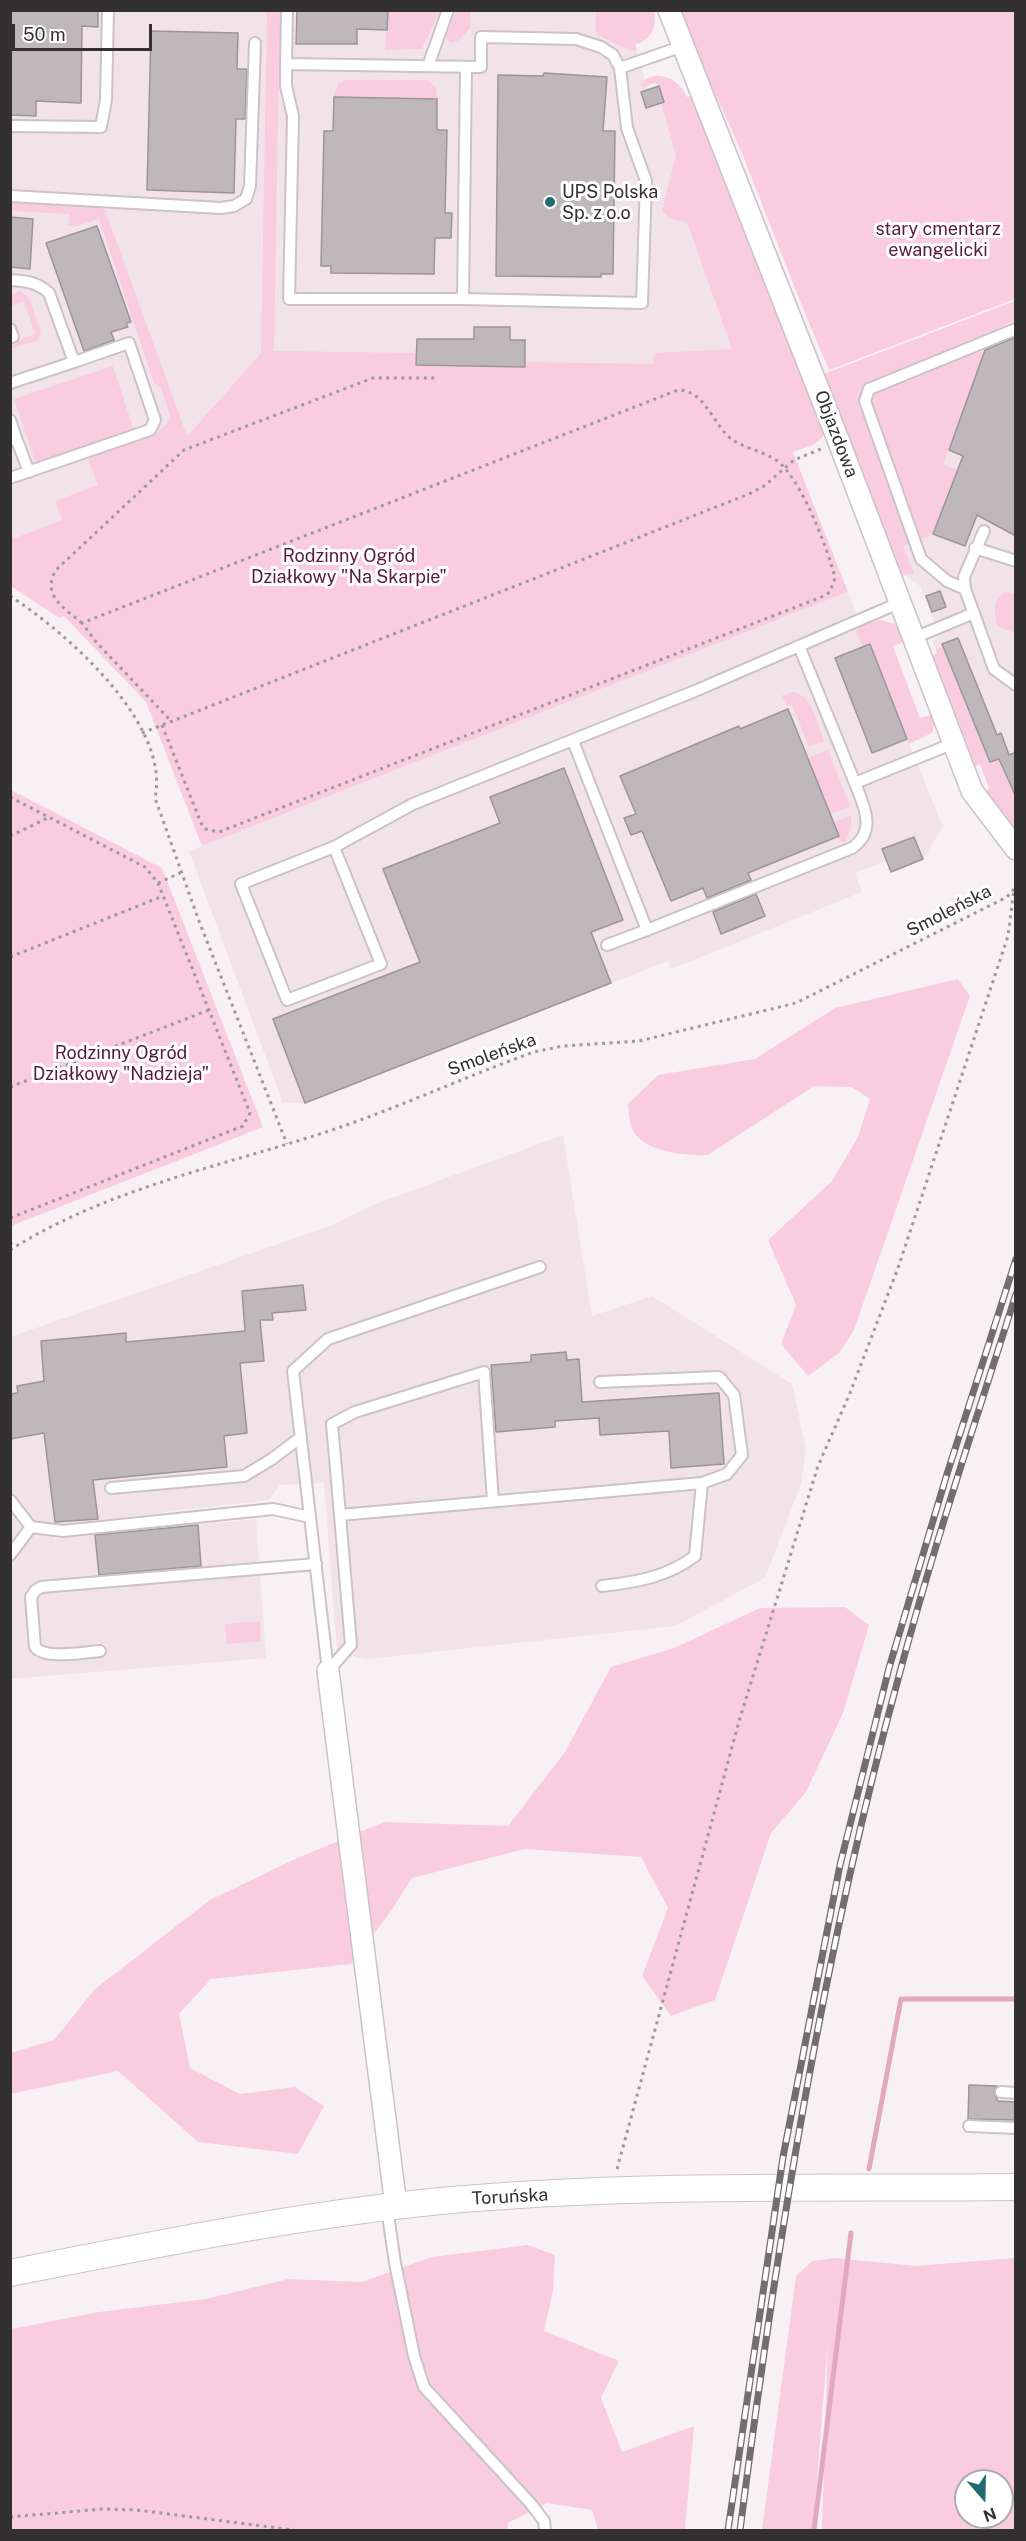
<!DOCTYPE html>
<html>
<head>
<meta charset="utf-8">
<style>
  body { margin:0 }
  #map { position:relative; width:1026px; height:2541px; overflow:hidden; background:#f8f1f4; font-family:"Public Sans",sans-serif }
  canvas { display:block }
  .frame { position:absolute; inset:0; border:12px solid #323031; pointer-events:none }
  .north { position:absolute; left:954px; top:2469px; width:60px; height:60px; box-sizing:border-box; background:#fff; border:2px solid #adacad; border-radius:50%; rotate:160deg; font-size:16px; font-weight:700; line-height:24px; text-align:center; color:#323031 }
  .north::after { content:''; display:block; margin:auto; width:21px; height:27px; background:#216c72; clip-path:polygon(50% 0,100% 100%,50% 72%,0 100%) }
  .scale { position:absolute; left:12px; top:24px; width:140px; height:27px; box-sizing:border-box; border:3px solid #323031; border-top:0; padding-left:8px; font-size:18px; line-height:21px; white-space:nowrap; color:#323031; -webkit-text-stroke:4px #fff; paint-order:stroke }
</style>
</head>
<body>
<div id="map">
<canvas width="1026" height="2541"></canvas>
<div class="frame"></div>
<div class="north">N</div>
<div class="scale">50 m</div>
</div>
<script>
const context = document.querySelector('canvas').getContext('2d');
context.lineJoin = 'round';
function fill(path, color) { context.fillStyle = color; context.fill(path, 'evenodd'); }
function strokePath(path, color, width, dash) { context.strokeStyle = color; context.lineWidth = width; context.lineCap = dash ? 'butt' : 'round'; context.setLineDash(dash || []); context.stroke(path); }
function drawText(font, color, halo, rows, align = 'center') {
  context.font = font + ' "Public Sans",sans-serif'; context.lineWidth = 6; context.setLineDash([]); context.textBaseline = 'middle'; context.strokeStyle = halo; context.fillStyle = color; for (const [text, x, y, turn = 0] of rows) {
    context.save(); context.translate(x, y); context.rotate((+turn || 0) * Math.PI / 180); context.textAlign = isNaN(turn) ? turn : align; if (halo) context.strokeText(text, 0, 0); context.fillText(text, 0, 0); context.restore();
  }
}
const built = new Path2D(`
  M 267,10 L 267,13 L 296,13 L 297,10 L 625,11 L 648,89 L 659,86 L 664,101 L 661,103 L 762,374 L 408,367 L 261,353 L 186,437 L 79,537 L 11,548 L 11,11 Z
  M 1015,301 L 1015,790 L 990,789 L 932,640 L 940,637 L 920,586 L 906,576 L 829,372 Z
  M 848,592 L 943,827 L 923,859 L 891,872 L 886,861 L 855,873 L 862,892 L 671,969 L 668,961 L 305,1103 L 283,1103 L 189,851 Z
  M 563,1135 L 592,1316 L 652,1296 L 792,1384 L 806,1449 L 801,1484 L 765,1578 L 675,1626 L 367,1659 L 337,1652 L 324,1483 L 280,1485 L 269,1500 L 50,1526 L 54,1539 L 256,1519 L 266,1658 L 11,1679 L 10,1337 L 330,1226 L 373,1205 Z`);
const green = new Path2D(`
  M 267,11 L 280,11 L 274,351 L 416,353 L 417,365 L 524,367 L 525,362 L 653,364 L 654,353 L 732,349 L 687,222 L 670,219 L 662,211 L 676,155 L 661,102 L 664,101 L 659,86 L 655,83 L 641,88 L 641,84 C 656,67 679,79 687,97 L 690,96 L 695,109 L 698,109 L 750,246 L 824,428 C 827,444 804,447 793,452 L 848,592 L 202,846 L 146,702 L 64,616 L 59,618 L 11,586 L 11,535 L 15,538 L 62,520 L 56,503 L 58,500 L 98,485 L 88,459 L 157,433 L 167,424 L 170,415 L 161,388 L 154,383 L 99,219 L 77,226 L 68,225 L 70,214 L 11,211 L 10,202 L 104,207 L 187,436 L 261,353 Z
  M 388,11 L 440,11 L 422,49 L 385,50 Z
  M 456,11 L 471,11 L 470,28 L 458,41 L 452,43 L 447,40 L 446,37 Z
  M 596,11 L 654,11 C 657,27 652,39 635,45 L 637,50 L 631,51 L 598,35 L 595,29 Z
  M 678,11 L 1015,11 L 1015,299 L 829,370 C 799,301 773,231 745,161 C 725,110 697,62 678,11 Z
  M 346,80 L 427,80 L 436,87 L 437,99 L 334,97 L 338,84 Z
  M 20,291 L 29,298 L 41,332 L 38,340 L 11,349 L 11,343 L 35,334 L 24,301 L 11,306 L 10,295 Z
  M 1015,301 L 1015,320 L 974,339 L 984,357 L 943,464 L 957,470 L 933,534 L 903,546 L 914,573 L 901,576 L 824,374 Z
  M 113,366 L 134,431 L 36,464 L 14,399 Z
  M 1006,592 L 1015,594 L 1015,633 L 997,626 C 995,612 991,600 1006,592 Z
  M 880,620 L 895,624 L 904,638 L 903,642 L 893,646 L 920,718 L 934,714 L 935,724 L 932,733 L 909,744 L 871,645 L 863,647 L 856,632 L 860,626 Z
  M 943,646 L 990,762 L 999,759 L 1008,781 L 1015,779 L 1015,831 L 985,792 L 989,788 L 980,764 L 973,767 L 931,657 L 937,653 L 936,649 Z
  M 794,692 C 813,696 818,726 824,741 L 809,747 L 792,705 L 787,706 L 782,695 Z
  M 828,750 L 850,806 L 830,814 L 808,758 Z
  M 11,790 L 162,868 L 263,1127 L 11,1226 Z
  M 851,816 L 851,828 L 845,842 L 840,842 L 833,822 Z
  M 958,979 L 970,996 L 854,1330 L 839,1353 L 808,1376 L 781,1344 L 796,1305 L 768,1240 L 832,1181 L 858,1137 L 870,1099 L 852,1087 L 814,1086 L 708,1155 C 685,1156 641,1152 632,1128 C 629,1121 629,1112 628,1104 L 658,1075 L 755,1059 L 835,1008 Z
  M 845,1607 L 869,1625 L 843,1713 L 806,1792 L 771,1833 L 715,2000 L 671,2016 L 642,1976 L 668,1908 L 641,1857 L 525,1849 L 412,1878 L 391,1911 L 351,1964 L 211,1979 L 179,2014 L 190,2068 L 240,2094 L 295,2087 L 324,2106 L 298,2154 L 198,2142 L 118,2071 L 11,2094 L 11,2053 L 54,2040 L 95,1989 L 210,1900 L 295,1859 L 384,1822 L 508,1826 L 565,1752 L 611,1667 L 674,1648 L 760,1608 Z
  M 260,1621 L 261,1641 L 227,1644 L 225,1624 Z
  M 528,2245 L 555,2255 L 553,2291 L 544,2331 L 619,2361 L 601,2398 L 622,2452 L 694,2426 L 685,2530 L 598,2530 L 592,2510 L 547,2503 L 508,2523 L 507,2530 L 11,2530 L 11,2329 L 99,2312 L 206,2299 L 288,2279 L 362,2282 L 432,2257 Z
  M 835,2258 L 916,2266 L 1015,2258 L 1015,2530 L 822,2530 L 828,2341 L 813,2530 L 762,2530 L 796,2276 L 812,2261 ZM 966,2481 L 1002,2481 L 1002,2517 L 966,2517 Z`);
const stream = new Path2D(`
  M 869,2169 L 901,1999 L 1016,1999
  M 814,2530 L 851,2233`);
const building = new Path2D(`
  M 10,10 L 98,10 L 98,27 L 82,26 L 81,103 L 36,101 L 36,116 L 10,115 Z
  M 297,10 L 388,10 L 387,30 L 357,29 L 357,44 L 296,44 Z
  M 151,31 L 238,33 L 237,69 L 247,69 L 245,119 L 236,119 L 234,193 L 147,190 Z
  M 544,73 L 607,77 L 603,131 L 615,131 L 613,274 L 601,274 L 601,277 L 496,276 L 498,75 L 543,76 Z
  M 659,86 L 664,102 L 646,108 L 641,92 Z
  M 334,97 L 437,99 L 437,130 L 447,130 L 445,213 L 452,213 L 451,238 L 435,238 L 434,274 L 331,273 L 331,266 L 321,266 L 324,131 L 333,131 Z
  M 10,217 L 33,219 L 30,269 L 10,267 Z
  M 97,226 L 131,322 L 126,323 L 128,327 L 111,332 L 114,340 L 84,351 L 46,243 Z
  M 474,327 L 510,327 L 510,340 L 525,340 L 525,367 L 416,365 L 417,339 L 474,339 Z
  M 1016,337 L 1016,536 L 977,515 L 965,546 L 933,534 L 963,456 L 949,450 L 985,350 Z
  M 940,591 L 946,607 L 932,612 L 926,596 Z
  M 958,638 L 997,735 L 1001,733 L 1009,755 L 1016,752 L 1016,797 L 999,759 L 990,762 L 942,644 Z
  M 870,644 L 907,739 L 872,753 L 835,658 Z
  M 788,709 L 839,836 L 748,873 L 751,880 L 707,898 L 703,888 L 671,901 L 642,831 L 631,835 L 624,818 L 636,814 L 620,776 L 739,726 L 740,729 Z
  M 564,768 L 623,920 L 591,932 L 611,983 L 305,1103 L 273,1019 L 420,962 L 383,869 L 500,823 L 490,797 Z
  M 914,837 L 923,859 L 891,872 L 882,849 Z
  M 756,894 L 765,916 L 721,934 L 713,912 Z
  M 303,1285 L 306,1310 L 272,1313 L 273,1320 L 260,1320 L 264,1361 L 240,1363 L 247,1433 L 224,1436 L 227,1467 L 93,1480 L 98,1519 L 55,1522 L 44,1433 L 10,1439 L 10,1394 L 18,1393 L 17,1386 L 44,1381 L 41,1341 L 126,1333 L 126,1342 L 245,1331 L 242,1291 Z
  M 566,1352 L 567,1360 L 579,1359 L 582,1402 L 719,1393 L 724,1464 L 671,1468 L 669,1431 L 600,1435 L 599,1418 L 555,1421 L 555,1427 L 496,1432 L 491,1365 L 531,1362 L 531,1355 Z
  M 198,1525 L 201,1566 L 99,1575 L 95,1535 Z
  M 969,2085 L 997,2086 L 994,2092 L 998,2101 L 1016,2102 L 1016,2120 L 968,2119 Z`);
const path = new Path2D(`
  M 10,596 C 66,632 171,724 155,798 L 199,921 L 287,1144
  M 82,623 C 64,608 41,595 56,570 L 184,450 L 373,378 L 435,378
  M 162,725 L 201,823 L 205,829 L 219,832 L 824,596 L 830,592 L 835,578 C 828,549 800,476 776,460 C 761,450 740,448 727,435 C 712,420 703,390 678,390 L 82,623 L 97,643 L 172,722
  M 142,733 L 749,494 L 764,486 L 794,460 L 821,449
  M 10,797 L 145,867 L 158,883 L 250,1113 L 243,1126 L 10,1218
  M 10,836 L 50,817
  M 158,883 L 182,872
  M 10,957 L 163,896
  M 10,1087 L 209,1010
  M 10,1242 L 14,1248
  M 10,1250 C 107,1189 218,1167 326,1132 C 396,1109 464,1077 534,1052 L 563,1046 L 639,1041 L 796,1003 L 1007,897 L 1014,889
  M 617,2169 L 740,1718 L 818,1466 L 850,1393 L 898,1268 L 1008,936 L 1014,889
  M 10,2517 L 103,2509 L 137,2510 L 294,2530`);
const service = new Path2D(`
  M 287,10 L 286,64 L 481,67 L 481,37 L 576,39 L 601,47 L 613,55 L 620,68 L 627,128 L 646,181 L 642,303 L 463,299 L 466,67
  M 286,64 L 286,86 L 293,116 L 289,299 L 463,299
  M 428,66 L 448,10
  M 620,68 L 683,46
  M 10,126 L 101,127 L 106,100 L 108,10
  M 10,196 L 221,208 L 234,206 L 246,199 L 250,186 L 255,43
  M 10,280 C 26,281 37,282 49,293 L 74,362 L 10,383
  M 10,329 L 13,337
  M 10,420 L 16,438
  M 10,440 L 16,438 L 29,472
  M 10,478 L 150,430 L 155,420 L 129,343 L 74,362
  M 984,531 L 964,577 L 965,589 L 994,669 L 1016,685
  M 975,548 L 1016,561
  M 965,589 L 947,581 L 921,559 L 865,401 L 869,389 L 1016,329
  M 914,638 L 974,613
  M 799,646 L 855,783 L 954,743
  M 573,741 L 647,930 L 852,848 C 877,831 864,806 855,783
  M 334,847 L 381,964 L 287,1000 L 241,884 L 334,847 L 413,804 L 695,691 L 901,602
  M 607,945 L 647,930
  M 111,1488 L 244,1476 L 272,1459 L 301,1437
  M 10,1500 L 31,1527 L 63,1531 L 273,1509 L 310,1517
  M 340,1515 L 332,1424 L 355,1412 L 484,1372 L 493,1501
  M 10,1555 L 31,1527
  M 602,1586 C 637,1582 667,1577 695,1556 L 702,1483
  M 100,1651 C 84,1652 45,1660 35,1647 L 31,1597 L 35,1591 L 41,1587 L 316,1564
  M 328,1671 L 351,1645 L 340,1515 L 702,1483 L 727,1474 L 742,1455 L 734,1395 L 719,1377 L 600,1382
  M 328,1671 L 293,1371 L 328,1339 L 540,1267
  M 1001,2092 L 1016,2093
  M 969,2126 L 1016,2128
  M 387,2208 L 395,2263 L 414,2356 L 424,2387 L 531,2504 L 544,2521 L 545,2530`);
const minor = new Path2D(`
  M 669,10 L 839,442 L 972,791 L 1016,849
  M 328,1671 L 396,2206`);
const tertiary = new Path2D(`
  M 10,2273 C 153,2245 296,2215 441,2201 C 632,2183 825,2189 1016,2187`);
const rail = new Path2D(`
  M 728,2530 L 783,2157 L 840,1865 L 889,1668 L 947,1474 L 1016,1259
  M 740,2530 C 777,2242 823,1953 900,1672 C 934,1545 976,1420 1016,1294`);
const markers = [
  [550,202,6,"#216c72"]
];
const poiNames = [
  ["UPS Polska",562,192],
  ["Sp. z o.o",562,213]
];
const parkNames = [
  ["stary cmentarz",938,229],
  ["ewangelicki",938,250],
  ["Rodzinny Ogród",349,556],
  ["Działkowy \"Na Skarpie\"",349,577],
  ["Rodzinny Ogród",121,1053],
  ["Działkowy \"Nadzieja\"",121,1074]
];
const streetNames = [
  ["Objazdowa",836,434,69],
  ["Smoleńska",949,911,-27],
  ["Smoleńska",492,1055,-20],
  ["Toruńska",510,2197,-3]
];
fill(built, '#f2e3e9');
fill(green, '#f9cddf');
strokePath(stream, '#e1a9c0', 5);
fill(building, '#bfb8bb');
strokePath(building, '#9c9598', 1.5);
strokePath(service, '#cbc3c6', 14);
strokePath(minor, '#cbc3c6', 24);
strokePath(tertiary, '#cbc3c6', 28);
strokePath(path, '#9e9a9c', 3, [3, 4.5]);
strokePath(service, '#fff', 10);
strokePath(minor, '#fff', 21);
strokePath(tertiary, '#fff', 26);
strokePath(rail, '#726e70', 7);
strokePath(rail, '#fff', 4.5, [14]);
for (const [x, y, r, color] of markers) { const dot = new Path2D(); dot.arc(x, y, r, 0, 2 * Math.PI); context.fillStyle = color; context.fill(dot); strokePath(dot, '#fff', 2); }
drawText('18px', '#323031', '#fff', poiNames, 'left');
drawText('18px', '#5a1a3b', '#fff', parkNames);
drawText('18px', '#323031', '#fff', streetNames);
</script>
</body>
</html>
